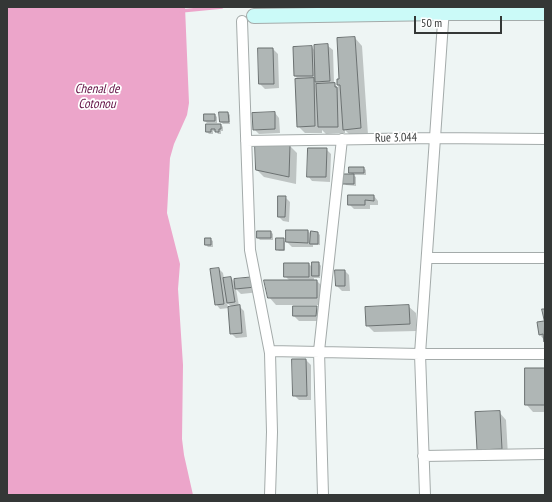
<!DOCTYPE html>
<html>
<head>
<meta charset="utf-8">
<style>
  body { margin:0 }
  #map { position:relative; width:552px; height:502px; overflow:hidden; background:#eef5f4; font-family:"PT Sans Narrow",sans-serif }
  canvas { display:block }
  .frame { position:absolute; inset:0; border:8px solid #343736; pointer-events:none }
  .scale { position:absolute; left:414px; top:16px; width:88px; height:18px; box-sizing:border-box; border:2px solid #343736; border-top:0; padding-left:5px; font-size:12px; line-height:14px; white-space:nowrap; color:#343736; -webkit-text-stroke:3px #fff; paint-order:stroke }
</style>
</head>
<body>
<div id="map">
<canvas width="552" height="502"></canvas>
<div class="frame"></div>
<div class="scale">50 m</div>
</div>
<script>
const context = document.querySelector('canvas').getContext('2d');
context.lineJoin = 'round';
function fill(path, color) { context.fillStyle = color; context.fill(path, 'evenodd'); }
function strokePath(path, color, width, dash) { context.strokeStyle = color; context.lineWidth = width; context.lineCap = dash ? 'butt' : 'round'; context.setLineDash(dash || []); context.stroke(path); }
function drawText(font, color, halo, rows, align = 'center') {
  context.font = font + ' "PT Sans Narrow",sans-serif'; context.lineWidth = 3.5; context.setLineDash([]); context.textBaseline = 'middle'; context.strokeStyle = halo; context.fillStyle = color; for (const [text, x, y, turn = 0] of rows) {
    context.save(); context.translate(x, y); context.rotate((+turn || 0) * Math.PI / 180); context.textAlign = isNaN(turn) ? turn : align; if (halo) context.strokeText(text, 0, 0); context.fillText(text, 0, 0); context.restore();
  }
}
const water = new Path2D(`
  M 7,7 L 185,7 L 189,103 L 187,115 L 174,144 L 170,158 L 167,213 L 180,264 L 178,289 L 183,365 L 182,439 L 184,455 L 193,495 L 7,495 Z`);
const shadow = new Path2D(`
  M 355,38 L 362,46 L 368,135 L 351,136 L 345,130 L 345,133 L 326,134 L 322,130 L 322,133 L 305,133 L 298,126 L 298,79 L 295,76 L 312,47 L 315,51 L 328,46 L 333,50 L 334,84 L 338,88 L 338,80 L 340,80 Z
  M 273,49 L 278,54 L 279,88 L 265,89 L 260,84 Z
  M 228,113 L 230,115 L 230,124 L 223,124 L 221,122 Z
  M 275,113 L 279,118 L 280,133 L 259,134 L 254,129 Z
  M 205,115 L 215,115 L 217,117 L 217,123 L 207,123 L 205,121 Z
  M 207,125 L 221,125 L 223,127 L 223,131 L 221,131 L 221,134 L 218,134 L 216,131 L 213,131 L 213,134 L 209,134 L 207,132 Z
  M 290,146 L 297,153 L 296,184 L 264,177 L 257,170 Z
  M 326,149 L 331,154 L 330,182 L 312,181 L 308,176 Z
  M 364,168 L 366,170 L 366,175 L 353,175 L 356,177 L 356,186 L 346,185 L 344,183 L 353,175 L 350,172 Z
  M 374,196 L 378,201 L 378,205 L 370,205 L 370,209 L 354,209 L 349,204 Z
  M 285,197 L 290,202 L 289,222 L 283,221 L 279,217 Z
  M 308,231 L 312,235 L 318,233 L 320,235 L 320,245 L 313,245 L 313,247 L 292,247 L 287,242 Z
  M 258,232 L 271,232 L 273,234 L 273,240 L 260,240 L 258,238 Z
  M 206,239 L 210,239 L 213,241 L 213,247 L 208,247 L 206,245 Z
  M 283,239 L 285,242 L 285,251 L 279,251 L 277,249 Z
  M 319,263 L 321,266 L 320,278 L 314,278 L 314,281 L 317,281 L 324,288 L 324,305 L 276,305 L 269,297 L 290,281 L 285,276 L 309,264 L 313,268 Z
  M 219,269 L 223,273 L 224,279 L 231,278 L 236,283 L 255,278 L 260,292 L 241,294 L 236,289 L 239,306 L 244,311 L 247,337 L 236,338 L 231,333 L 229,308 L 220,309 L 216,304 ZM 227,303 L 232,307 L 228,307 Z
  M 336,271 L 345,271 L 349,275 L 350,291 L 342,291 L 337,286 Z
  M 408,306 L 416,313 L 417,331 L 374,332 L 367,325 Z
  M 316,307 L 321,312 L 321,321 L 299,321 L 294,316 Z
  M 543,310 L 545,310 L 545,341 L 540,335 L 538,323 L 545,322 Z
  M 306,360 L 311,365 L 311,400 L 299,400 L 294,395 Z
  M 545,369 L 545,412 L 533,412 L 526,404 Z
  M 499,412 L 506,420 L 508,456 L 485,457 L 478,450 Z`);
const stream = new Path2D(`
  M 181,11 L 222,7`);
const building = new Path2D(`
  M 355,37 L 361,128 L 343,130 L 340,85 L 337,85 L 337,79 L 339,79 L 337,38 Z
  M 328,44 L 330,81 L 315,82 L 314,45 Z
  M 312,46 L 313,76 L 294,76 L 293,47 Z
  M 258,48 L 273,48 L 274,84 L 259,84 Z
  M 314,78 L 315,126 L 297,127 L 295,79 Z
  M 335,83 L 335,87 L 337,87 L 338,127 L 318,127 L 316,84 Z
  M 219,112 L 228,112 L 229,122 L 220,122 Z
  M 275,112 L 275,129 L 253,130 L 252,113 Z
  M 204,114 L 215,114 L 215,121 L 204,121 Z
  M 206,124 L 221,124 L 221,129 L 219,129 L 219,132 L 215,132 L 215,129 L 211,129 L 211,132 L 206,132 Z
  M 255,144 L 290,145 L 289,177 L 256,170 Z
  M 308,148 L 327,148 L 326,177 L 307,177 Z
  M 349,167 L 364,167 L 364,173 L 349,173 Z
  M 343,174 L 354,174 L 354,184 L 343,184 Z
  M 348,195 L 374,195 L 374,201 L 365,200 L 365,205 L 348,205 Z
  M 278,196 L 286,196 L 285,217 L 278,217 Z
  M 286,230 L 308,230 L 308,243 L 286,242 Z
  M 257,231 L 271,231 L 271,238 L 257,238 Z
  M 311,231 L 318,232 L 318,244 L 310,244 Z
  M 205,238 L 211,238 L 211,245 L 205,245 Z
  M 276,238 L 284,238 L 284,250 L 276,250 Z
  M 312,262 L 319,262 L 319,276 L 312,276 Z
  M 284,263 L 309,263 L 309,277 L 284,277 Z
  M 219,268 L 224,304 L 215,305 L 210,269 Z
  M 335,270 L 345,270 L 345,286 L 336,286 Z
  M 231,277 L 235,302 L 227,303 L 223,278 Z
  M 255,277 L 256,287 L 235,289 L 234,279 Z
  M 264,280 L 317,280 L 317,298 L 268,298 Z
  M 240,305 L 242,333 L 230,334 L 228,307 Z
  M 409,305 L 410,324 L 366,326 L 365,307 Z
  M 293,306 L 317,306 L 316,316 L 293,316 Z
  M 542,309 L 545,309 L 544,342 L 543,334 L 539,335 L 537,322 L 544,321 Z
  M 292,359 L 306,359 L 307,396 L 293,396 Z
  M 525,368 L 545,368 L 545,405 L 525,405 Z
  M 500,411 L 502,449 L 477,450 L 475,412 Z`);
const street = new Path2D(`
  M 242,21 L 250,250 L 270,353 L 272,432 L 270,495
  M 246,141 L 435,138 L 545,139
  M 427,258 L 545,258
  M 270,351 L 420,354 L 545,354
  M 423,456 L 545,454
  M 323,495 L 319,351 L 342,139
  M 425,495 L 420,354 L 444,8`);
const secondary = new Path2D(`
  M 254,16 L 444,13 L 545,13`);
const streetNames = [
  ["Rue 3.044",396,138,-1]
];
const waterNames = [
  ["Chenal de",97,89],
  ["Cotonou",97,104]
];
fill(water, '#eca5ca');
fill(shadow, '#0003');
strokePath(stream, '#eca5ca', 3.5);
fill(building, '#afb6b5');
strokePath(building, '#6b7171', 1);
strokePath(street, '#a4abaa', 12);
strokePath(secondary, '#a4abaa', 16);
strokePath(street, '#fff', 10);
strokePath(secondary, '#cbfaf8', 14);
drawText('12px', '#343736', '#fff', streetNames);
drawText('italic 13px', '#631245', '#fff', waterNames);
</script>
</body>
</html>
